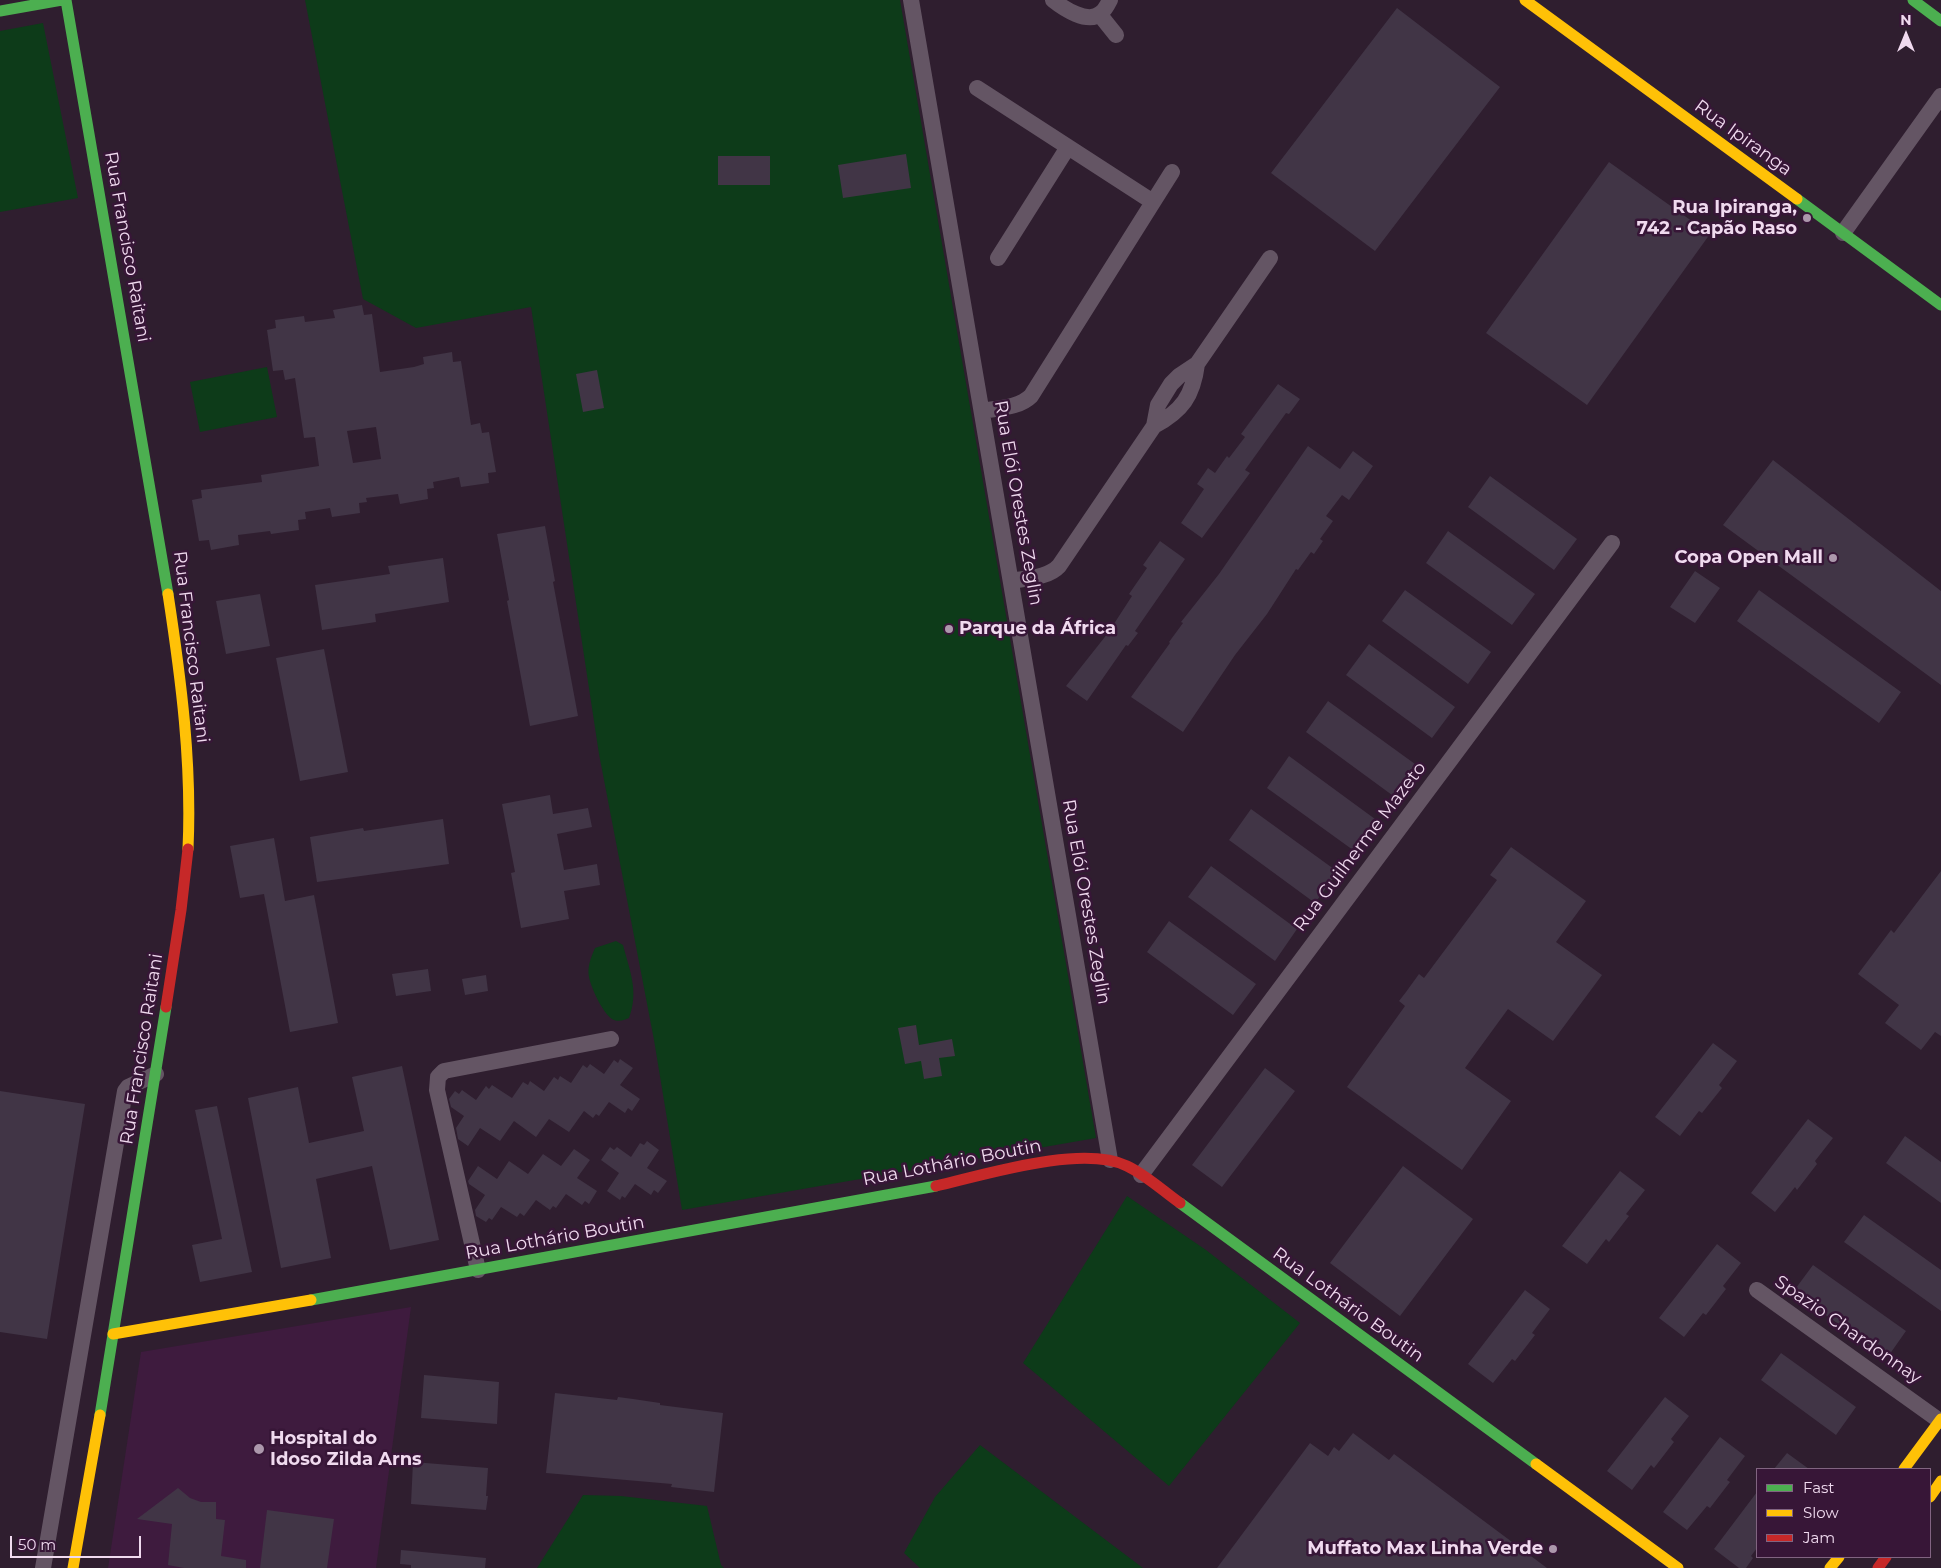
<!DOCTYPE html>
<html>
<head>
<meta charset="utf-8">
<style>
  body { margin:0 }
  #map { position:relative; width:1941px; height:1568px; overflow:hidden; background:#2f1e2f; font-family:Montserrat,sans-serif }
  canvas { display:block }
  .legend { position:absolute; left:1756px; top:1468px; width:175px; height:90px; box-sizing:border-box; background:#371637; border:1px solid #816481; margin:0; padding:6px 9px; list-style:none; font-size:15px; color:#f0daef }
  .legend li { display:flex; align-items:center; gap:10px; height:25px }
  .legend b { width:25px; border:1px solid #816481 }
  .north { position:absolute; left:1881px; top:10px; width:50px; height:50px; -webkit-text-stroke:4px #371637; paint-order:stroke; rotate:0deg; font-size:14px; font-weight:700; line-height:20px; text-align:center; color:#f0daef }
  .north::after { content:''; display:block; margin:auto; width:18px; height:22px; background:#f0daef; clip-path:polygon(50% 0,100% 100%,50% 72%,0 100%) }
  .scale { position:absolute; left:10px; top:1536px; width:131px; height:22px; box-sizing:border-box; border:2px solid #f0daef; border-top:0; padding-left:6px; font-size:15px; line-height:18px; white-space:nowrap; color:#f0daef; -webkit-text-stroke:4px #371637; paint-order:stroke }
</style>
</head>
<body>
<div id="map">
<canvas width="1941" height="1568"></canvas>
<ul class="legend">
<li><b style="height:6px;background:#4caf50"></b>Fast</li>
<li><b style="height:6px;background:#ffc107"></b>Slow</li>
<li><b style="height:6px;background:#c62828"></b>Jam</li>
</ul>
<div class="north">N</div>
<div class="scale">50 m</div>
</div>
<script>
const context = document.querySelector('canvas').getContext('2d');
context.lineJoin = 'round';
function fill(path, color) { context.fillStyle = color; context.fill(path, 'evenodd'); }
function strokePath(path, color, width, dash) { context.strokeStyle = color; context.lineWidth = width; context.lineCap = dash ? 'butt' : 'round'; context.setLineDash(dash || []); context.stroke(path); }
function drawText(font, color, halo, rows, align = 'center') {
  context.font = font + ' Montserrat,sans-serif'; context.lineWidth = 5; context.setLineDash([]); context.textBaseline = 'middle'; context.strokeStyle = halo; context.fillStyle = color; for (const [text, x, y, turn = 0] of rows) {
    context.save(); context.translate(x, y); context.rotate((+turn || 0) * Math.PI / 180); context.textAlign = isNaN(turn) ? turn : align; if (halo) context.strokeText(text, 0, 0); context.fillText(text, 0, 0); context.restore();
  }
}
const built = new Path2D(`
  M 411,1307 L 376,1568 L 108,1568 L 141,1352 Z`);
const green = new Path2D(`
  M 305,0 L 900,0 L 1096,1138 L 682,1210 L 654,1040 L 599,754 L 531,307 L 416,328 L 363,299 Z
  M 43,23 L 78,198 L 0,212 L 0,31 Z
  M 267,367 L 277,417 L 200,432 L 190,382 Z
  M 616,941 L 623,945 C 630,972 639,991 629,1018 C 624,1020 620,1022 614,1020 C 604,1016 591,988 589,977 C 587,967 591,957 595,948 Z
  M 1127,1196 L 1206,1250 L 1300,1323 L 1169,1486 L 1023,1363 Z
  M 980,1445 L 1143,1568 L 920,1568 L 904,1553 L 935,1497 Z
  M 583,1495 L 621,1496 L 707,1506 L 721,1565 L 724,1568 L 537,1568 Z`);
const building = new Path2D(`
  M 1397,8 L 1500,87 L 1375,251 L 1271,173 Z
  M 906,154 L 911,188 L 843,198 L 838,165 Z
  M 718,156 L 770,156 L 770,185 L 718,185 Z
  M 1609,162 L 1710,234 L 1587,405 L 1486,333 Z
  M 362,305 L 364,315 L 372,314 L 380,372 L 414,367 L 424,364 L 423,357 L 452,352 L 453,362 L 461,361 L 471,425 L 480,423 L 482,433 L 489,432 L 496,472 L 488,473 L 489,483 L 461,487 L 459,477 L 433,482 L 434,488 L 427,489 L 428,499 L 400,504 L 398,494 L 366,498 L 367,502 L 359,503 L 360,513 L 332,517 L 330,508 L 305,512 L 306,519 L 298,520 L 299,530 L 271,534 L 270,531 L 238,535 L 239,545 L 211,550 L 209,540 L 199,541 L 192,500 L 202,498 L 201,490 L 262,482 L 261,475 L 319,466 L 315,437 L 304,438 L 295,378 L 285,380 L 283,370 L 273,371 L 267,330 L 276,328 L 275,320 L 304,316 L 305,322 L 335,318 L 333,310 ZM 376,427 L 381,459 L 353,463 L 347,431 Z
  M 597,370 L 604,408 L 583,412 L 576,374 Z
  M 1278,384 L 1300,399 L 1289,414 L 1286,413 L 1245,470 L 1250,473 L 1202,538 L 1181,523 L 1204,489 L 1197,484 L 1208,468 L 1215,473 L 1227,456 L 1229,458 L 1245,437 L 1241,434 Z
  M 1308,446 L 1340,469 L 1353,451 L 1373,466 L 1349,500 L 1342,495 L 1326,516 L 1333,521 L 1320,539 L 1323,541 L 1314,554 L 1311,552 L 1298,570 L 1296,569 L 1267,614 L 1235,655 L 1183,732 L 1131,697 L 1170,643 L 1169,642 L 1183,623 L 1181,622 L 1219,574 Z
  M 1773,460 L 1941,591 L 1941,685 L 1723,525 Z
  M 1490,476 L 1577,539 L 1554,570 L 1468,507 Z
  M 545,526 L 555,581 L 553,582 L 578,716 L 530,726 L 507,601 L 509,600 L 497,534 Z
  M 1448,531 L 1535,594 L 1512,625 L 1426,563 Z
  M 1160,541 L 1185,559 L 1135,631 L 1138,633 L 1128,646 L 1126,645 L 1087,701 L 1066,686 L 1108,633 L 1132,596 L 1129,594 L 1147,568 L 1143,565 Z
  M 443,558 L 449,602 L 375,614 L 376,622 L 322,630 L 315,585 L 390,574 L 388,566 Z
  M 1695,571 L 1720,588 L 1695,623 L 1670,607 Z
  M 1405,590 L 1491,652 L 1468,684 L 1382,621 Z
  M 1759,590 L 1901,692 L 1879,723 L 1737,621 Z
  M 260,594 L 270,646 L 226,654 L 216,601 Z
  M 1369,644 L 1455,707 L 1432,738 L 1346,675 Z
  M 324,649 L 348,772 L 300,781 L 276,658 Z
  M 1328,701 L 1415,764 L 1392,795 L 1306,732 Z
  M 1289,756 L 1375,819 L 1353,850 L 1267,788 Z
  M 550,795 L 553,814 L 588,808 L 592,827 L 557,834 L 564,870 L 597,864 L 600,885 L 564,891 L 569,919 L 521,928 L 511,873 L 515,872 L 502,804 Z
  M 1251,809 L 1338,872 L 1315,903 L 1229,840 Z
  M 443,819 L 449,864 L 317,882 L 310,837 L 363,828 L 364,831 Z
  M 274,838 L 285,901 L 314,895 L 338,1023 L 290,1032 L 264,894 L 240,898 L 230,846 Z
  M 1511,847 L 1586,901 L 1556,942 L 1602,975 L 1553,1041 L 1508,1009 L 1465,1068 L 1511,1101 L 1462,1170 L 1347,1087 L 1405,1006 L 1399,1001 L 1406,992 L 1419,974 L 1424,978 L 1497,880 L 1490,875 Z
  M 1211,866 L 1297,929 L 1275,961 L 1188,897 Z
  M 1941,871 L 1941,1036 L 1935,1032 L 1921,1050 L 1885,1023 L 1899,1005 L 1858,974 L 1891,930 L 1894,933 Z
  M 1169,921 L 1256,984 L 1233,1015 L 1147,952 Z
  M 428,969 L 431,991 L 396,996 L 392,974 Z
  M 486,975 L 488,991 L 465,995 L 462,979 Z
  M 916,1025 L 919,1045 L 952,1039 L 955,1056 L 939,1058 L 942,1076 L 924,1079 L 921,1061 L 905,1064 L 898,1028 Z
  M 1713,1043 L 1737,1061 L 1719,1085 L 1722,1088 L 1702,1113 L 1699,1111 L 1680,1136 L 1655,1117 Z
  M 620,1059 L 633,1068 L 620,1085 L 640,1099 L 632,1111 L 628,1108 L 625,1113 L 609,1102 L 599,1116 L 596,1114 L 593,1118 L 584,1111 L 569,1132 L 549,1119 L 536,1137 L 514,1121 L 500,1141 L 480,1128 L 468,1146 L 458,1139 L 456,1128 L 464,1116 L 451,1107 L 449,1099 L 455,1091 L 459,1094 L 462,1090 L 476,1100 L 486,1086 L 489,1089 L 492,1085 L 512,1098 L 523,1082 L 528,1085 L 530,1081 L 544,1091 L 554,1077 L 558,1080 L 560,1076 L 571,1083 L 583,1065 L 587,1068 L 590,1064 L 604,1074 L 614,1060 L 618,1063 Z
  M 402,1066 L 439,1240 L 390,1250 L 372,1166 L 316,1179 L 331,1258 L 281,1268 L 248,1098 L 298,1087 L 309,1143 L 364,1131 L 352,1077 Z
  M 1265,1068 L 1295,1091 L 1222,1187 L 1192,1165 Z
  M 0,1091 L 85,1104 L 47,1339 L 0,1332 Z
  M 217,1106 L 252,1272 L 200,1282 L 192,1245 L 222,1239 L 195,1110 Z
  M 1808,1119 L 1833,1138 L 1815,1161 L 1817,1164 L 1797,1190 L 1795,1187 L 1775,1212 L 1751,1193 Z
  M 1905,1136 L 1941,1162 L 1941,1203 L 1886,1163 Z
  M 647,1141 L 659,1150 L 647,1168 L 667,1181 L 658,1193 L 654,1190 L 651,1195 L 635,1184 L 625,1198 L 622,1196 L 620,1200 L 607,1191 L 619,1173 L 601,1160 L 610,1147 L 614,1150 L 617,1147 L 631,1157 L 640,1143 L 644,1145 Z
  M 574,1149 L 590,1160 L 577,1178 L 597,1191 L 589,1204 L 585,1201 L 582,1205 L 566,1194 L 556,1208 L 553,1206 L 550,1210 L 536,1200 L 524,1216 L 520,1213 L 517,1217 L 501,1207 L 492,1220 L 489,1218 L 486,1222 L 476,1216 L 475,1210 L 485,1195 L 469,1184 L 468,1181 L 478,1166 L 497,1179 L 509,1161 L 528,1174 L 543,1154 L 561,1166 Z
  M 1403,1166 L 1473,1219 L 1400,1316 L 1330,1263 Z
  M 1620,1171 L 1645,1190 L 1626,1214 L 1629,1216 L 1609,1242 L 1606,1239 L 1587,1264 L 1562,1246 Z
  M 1864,1215 L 1941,1270 L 1941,1311 L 1844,1242 Z
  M 1717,1244 L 1741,1263 L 1723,1286 L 1726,1289 L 1706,1315 L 1703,1313 L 1684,1337 L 1659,1318 Z
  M 1813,1265 L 1906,1331 L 1887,1358 L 1793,1292 Z
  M 1525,1290 L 1550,1309 L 1532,1333 L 1535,1335 L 1515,1361 L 1512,1359 L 1493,1383 L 1468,1364 Z
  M 1781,1353 L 1856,1407 L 1836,1435 L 1761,1380 Z
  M 424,1375 L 499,1382 L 497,1424 L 421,1418 Z
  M 555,1393 L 617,1400 L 618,1397 L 633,1399 L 660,1403 L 660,1405 L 723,1413 L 714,1492 L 671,1487 L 672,1484 L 546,1473 Z
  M 1665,1397 L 1689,1416 L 1671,1439 L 1674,1442 L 1654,1468 L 1651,1465 L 1632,1490 L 1607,1471 Z
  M 1353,1433 L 1389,1460 L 1394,1454 L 1547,1568 L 1217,1568 L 1310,1443 L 1328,1456 L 1334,1447 L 1339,1451 Z
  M 1720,1437 L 1745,1456 L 1727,1480 L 1730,1482 L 1710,1508 L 1707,1506 L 1687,1530 L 1663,1512 Z
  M 1787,1453 L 1809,1469 L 1774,1469 Z
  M 413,1462 L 488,1468 L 486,1496 L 488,1496 L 486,1510 L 411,1504 Z
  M 178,1488 L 190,1498 L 201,1502 L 216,1502 L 216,1519 L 225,1520 L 221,1556 L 246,1560 L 246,1568 L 184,1568 L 168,1565 L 172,1524 L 137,1519 Z
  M 1757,1492 L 1757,1548 L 1751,1556 L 1753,1558 L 1746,1568 L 1739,1568 L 1714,1549 Z
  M 267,1510 L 334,1519 L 327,1568 L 260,1568 Z
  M 401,1550 L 486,1558 L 485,1568 L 411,1568 L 411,1565 L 400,1564 Z`);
const street = new Path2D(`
  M 911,0 L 1110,1160
  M 1053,0 C 1063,8 1088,25 1101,13 C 1105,10 1108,4 1110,0
  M 1100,15 L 1116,35
  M 977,88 L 1153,202
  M 1843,233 L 1941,96
  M 998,258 L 1068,147
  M 982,411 C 997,408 1019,408 1031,396 L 1172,172
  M 1154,426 C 1182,411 1193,396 1197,364
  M 1011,581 C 1026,578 1048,578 1059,566 L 1154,426 L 1158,405 L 1171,384 L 1179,376 L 1197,364 L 1270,258
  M 1141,1175 L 1612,543
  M 478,1270 L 437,1090 L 438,1077 L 444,1071 L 611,1039
  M 1757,1290 L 1940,1421
  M 43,1568 L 125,1091 L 128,1087 L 156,1074`);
const fast = new Path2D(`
  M 66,0 L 168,594
  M 1913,0 L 1941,21
  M 0,11 L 62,0
  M 1797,199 L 1941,305
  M 1180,1203 L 1536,1464
  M 311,1300 L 936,1186
  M 100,1415 L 166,1007`);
const slow = new Path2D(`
  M 1525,0 L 1797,199
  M 168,594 C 181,679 192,763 188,849
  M 113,1334 L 311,1300
  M 1536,1464 L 1678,1568
  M 1904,1469 L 1941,1419
  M 1930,1497 L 1941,1481
  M 73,1568 L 100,1415
  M 1830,1568 L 1839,1557`);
const jam = new Path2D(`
  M 166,1007 L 181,910 L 188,849
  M 936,1186 C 984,1175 1082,1144 1127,1166 C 1146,1175 1163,1191 1180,1203
  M 1878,1568 L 1886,1557`);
const markers = [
  [1807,218,5,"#ac98ac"],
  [1833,558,5,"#ac98ac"],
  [949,629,5,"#ac98ac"],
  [259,1449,6,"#ac98ac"],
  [1553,1549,5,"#ac98ac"]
];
const streetNames = [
  ["Rua Ipiranga",1743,138,36],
  ["Rua Francisco Raitani",127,247,80],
  ["Rua Elói Orestes Zeglin",1018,503,80],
  ["Rua Francisco Raitani",191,647,83],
  ["Rua Guilherme Mazeto",1360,847,-53],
  ["Rua Elói Orestes Zeglin",1086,902,80],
  ["Rua Francisco Raitani",142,1049,-81],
  ["Rua Lothário Boutin",952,1163,-11],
  ["Rua Lothário Boutin",555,1238,-10],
  ["Rua Lothário Boutin",1348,1305,36],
  ["Spazio Chardonnay",1848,1330,35]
];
const poiNames = [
  ["Rua Ipiranga,",1797,208],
  ["742 - Capão Raso",1797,229],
  ["Copa Open Mall",1823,558],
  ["Parque da África",959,629,"left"],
  ["Hospital do",270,1439,"left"],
  ["Idoso Zilda Arns",270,1460,"left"],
  ["Muffato Max Linha Verde",1543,1549]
];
fill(built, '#3e1b3e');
fill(green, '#0d3b19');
fill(building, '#413546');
strokePath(street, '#645564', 16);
strokePath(fast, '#4caf50', 11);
strokePath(slow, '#ffc107', 11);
strokePath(jam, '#c62828', 11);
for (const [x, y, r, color] of markers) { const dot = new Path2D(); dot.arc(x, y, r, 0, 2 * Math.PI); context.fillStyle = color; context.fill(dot); strokePath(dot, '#371637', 2); }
drawText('18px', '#f0daef', '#371637', streetNames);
drawText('bold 18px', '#f0daef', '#371637', poiNames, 'right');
</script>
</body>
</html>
